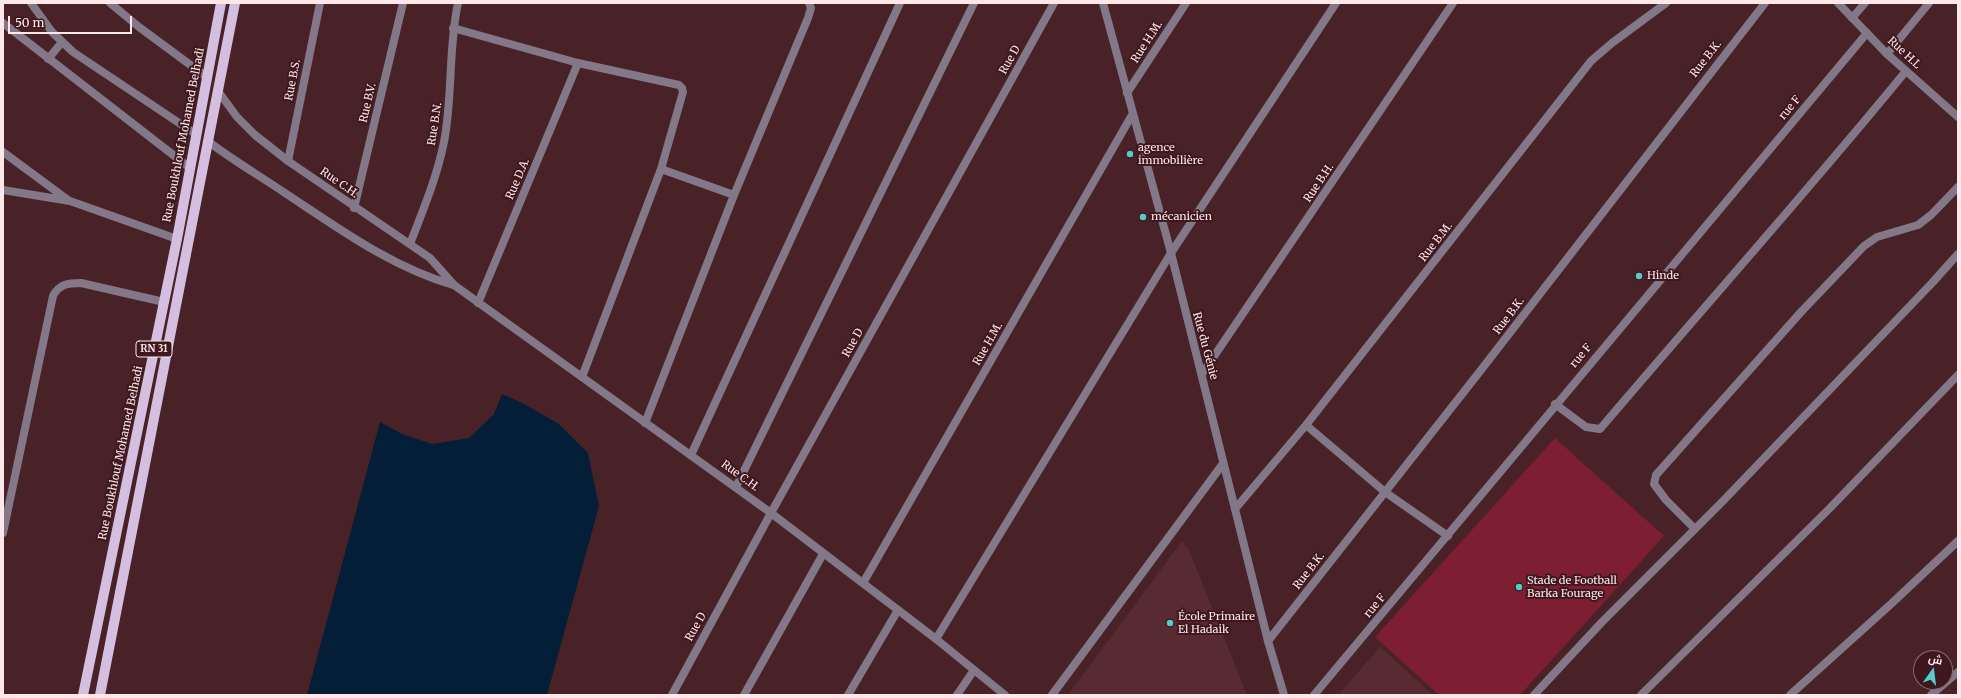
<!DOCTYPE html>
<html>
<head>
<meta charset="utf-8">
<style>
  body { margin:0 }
  #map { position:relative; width:1961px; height:698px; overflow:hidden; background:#492227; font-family:Merriweather,Cairo,serif }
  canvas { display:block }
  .frame { position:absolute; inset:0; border:4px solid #fde7e9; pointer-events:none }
  .north { position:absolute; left:1913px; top:650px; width:40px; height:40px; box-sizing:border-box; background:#3e181e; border:1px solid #8a6b6f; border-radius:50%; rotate:14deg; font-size:11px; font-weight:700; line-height:16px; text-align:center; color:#fde7e9 }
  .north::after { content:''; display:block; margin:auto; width:14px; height:18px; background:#53cdca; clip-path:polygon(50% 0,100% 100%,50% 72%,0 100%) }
  .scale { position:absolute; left:8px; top:16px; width:124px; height:18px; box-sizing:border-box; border:2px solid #fde7e9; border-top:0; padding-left:5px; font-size:12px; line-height:14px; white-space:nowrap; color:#fde7e9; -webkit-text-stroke:3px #3e181e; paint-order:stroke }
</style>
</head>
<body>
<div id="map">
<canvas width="1961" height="698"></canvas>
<div class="frame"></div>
<div class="north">ش</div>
<div class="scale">50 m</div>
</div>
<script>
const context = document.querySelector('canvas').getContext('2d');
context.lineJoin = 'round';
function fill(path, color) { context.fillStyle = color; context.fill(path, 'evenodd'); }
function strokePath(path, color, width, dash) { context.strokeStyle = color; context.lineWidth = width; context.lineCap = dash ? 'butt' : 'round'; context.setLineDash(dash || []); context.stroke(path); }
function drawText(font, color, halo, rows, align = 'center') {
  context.font = font + ' Merriweather,serif'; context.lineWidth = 4; context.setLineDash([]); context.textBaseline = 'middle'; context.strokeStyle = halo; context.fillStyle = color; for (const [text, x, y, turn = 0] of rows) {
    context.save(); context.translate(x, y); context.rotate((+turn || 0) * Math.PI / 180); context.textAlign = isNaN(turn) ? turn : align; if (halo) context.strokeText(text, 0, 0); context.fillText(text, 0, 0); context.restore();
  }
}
const built = new Path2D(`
  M 1182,541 L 1189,550 L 1247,695 L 1068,695 Z
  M 1380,647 L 1433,695 L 1338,695 Z`);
const green = new Path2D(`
  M 1555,438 L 1664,536 L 1520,695 L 1439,695 L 1375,637 Z`);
const water = new Path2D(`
  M 502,394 L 522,403 L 559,424 L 588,453 L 599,506 L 547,695 L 307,695 L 380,422 L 404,435 L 433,444 L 469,438 L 494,414 Z`);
const minor = new Path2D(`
  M 31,3 L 52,32 L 73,52 L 197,135
  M 110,3 L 139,27 L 208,78
  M 1852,18 L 1865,3
  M 3,23 L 190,168
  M 453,28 L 578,63 L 679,85 L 682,88 L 683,92 L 661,169 L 582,377
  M 1887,54 L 1929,3
  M 48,59 L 62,42
  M 1127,93 L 1186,3
  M 3,152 L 68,200
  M 288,161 L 320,3
  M 661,169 L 734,195
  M 3,190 L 70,201 L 177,239
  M 354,208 L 403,3
  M 410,244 C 423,210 437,177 444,142 C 453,96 448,49 458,3
  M 478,303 L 578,63
  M 1202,374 L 1453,3
  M 1555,404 L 1586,427 L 1600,429 C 1702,309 1807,192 1906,71
  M 645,423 L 734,195 L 808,18 L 811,8 L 809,3
  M 1306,425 L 1385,492 L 1448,536
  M 691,455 L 900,3
  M 736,487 L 974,3
  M 1235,509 L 1306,425 L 1591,61 L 1612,43 L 1666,3
  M 1695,529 L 1666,500 L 1654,484 L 1656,475 L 1801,312 L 1864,246 L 1877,237 L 1918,225 L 1931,215 L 1958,187
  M 3,533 L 53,296 C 59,284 68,283 81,283 L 164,302
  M 863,583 L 1132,115
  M 936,639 L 1171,253 L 1336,3
  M 1268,641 L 1481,370 L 1765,3
  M 672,695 L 771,513
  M 744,695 L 823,554
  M 848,695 L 898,610
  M 957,695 L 974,670
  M 1052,695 L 1222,465
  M 1314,695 L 1867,33
  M 1534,695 L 1602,622 L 1723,501 L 1932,283 L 1958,254
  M 1641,695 L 1830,508 L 1958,375
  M 1790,695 L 1891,604 L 1958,541
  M 1931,695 L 1958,672`);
const tertiary = new Path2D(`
  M 1103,3 L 1171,253 L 1268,641 L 1284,695
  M 1838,3 L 1887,54 L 1958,117
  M 218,91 L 237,117 L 255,135 L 288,161 L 430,258 L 454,285 L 771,513 L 936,639 L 1005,695
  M 209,142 C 234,161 260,176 285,193 C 338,228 391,267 453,285
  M 771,513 L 1054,3`);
const primary = new Path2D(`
  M 83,695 L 177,239 L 221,3
  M 100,695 L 235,3`);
const markers = [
  [1130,154,4,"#53cdca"],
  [1143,217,4,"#53cdca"],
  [1639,276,4,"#53cdca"],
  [1519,587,4,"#53cdca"],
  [1170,623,4,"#53cdca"]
];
const shields = [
  [154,349,36]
];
const shieldNames = [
  ["RN 31",154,349]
];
const streetNames = [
  ["Rue H.M.",1147,42,-57],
  ["Rue H.L",1904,53,43],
  ["Rue B.K.",1706,59,-52],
  ["Rue D",1010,60,-61],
  ["Rue B.S.",293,80,-79],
  ["Rue B.V.",368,103,-77],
  ["rue F",1790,108,-50],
  ["Rue B.N.",435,124,-81],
  ["Rue Boukhlouf Mohamed Belhadi",184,135,-79],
  ["Rue D.A.",518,179,-67],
  ["Rue C.H.",339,183,35],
  ["Rue B.H.",1319,183,-56],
  ["Rue B.M.",1436,242,-52],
  ["Rue B.K.",1509,316,-53],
  ["Rue D",853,343,-61],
  ["Rue H.M.",988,344,-60],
  ["Rue du Génie",1205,346,75],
  ["rue F",1581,356,-50],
  ["Rue Boukhlouf Mohamed Belhadi",121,453,-78],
  ["Rue C.H.",740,476,36],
  ["Rue B.K.",1309,571,-52],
  ["rue F",1375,606,-50],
  ["Rue D",696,627,-61]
];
const poiNames = [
  ["agence",1138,148],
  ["immobilière",1138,161],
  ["mécanicien",1151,217],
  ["Hinde",1647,276],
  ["Stade de Football",1527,581],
  ["Barka Fourage",1527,594],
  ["École Primaire",1178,617],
  ["El Hadaik",1178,630]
];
fill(built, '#582a31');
fill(green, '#7d1e32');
fill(water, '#051e38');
strokePath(minor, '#827888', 8);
strokePath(tertiary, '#827888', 8);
strokePath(primary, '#d4bfe0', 10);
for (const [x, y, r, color] of markers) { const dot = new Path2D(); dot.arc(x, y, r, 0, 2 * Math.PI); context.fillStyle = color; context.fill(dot); strokePath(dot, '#3e181e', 1.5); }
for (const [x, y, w] of shields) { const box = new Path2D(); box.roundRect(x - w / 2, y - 8, w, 16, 3); context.fillStyle = '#3e181e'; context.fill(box); strokePath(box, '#fde7e9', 1); }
drawText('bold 10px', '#fde7e9', null, shieldNames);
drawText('11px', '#fde7e9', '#3e181e', streetNames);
drawText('11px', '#fde7e9', '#3e181e', poiNames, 'left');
</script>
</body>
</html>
